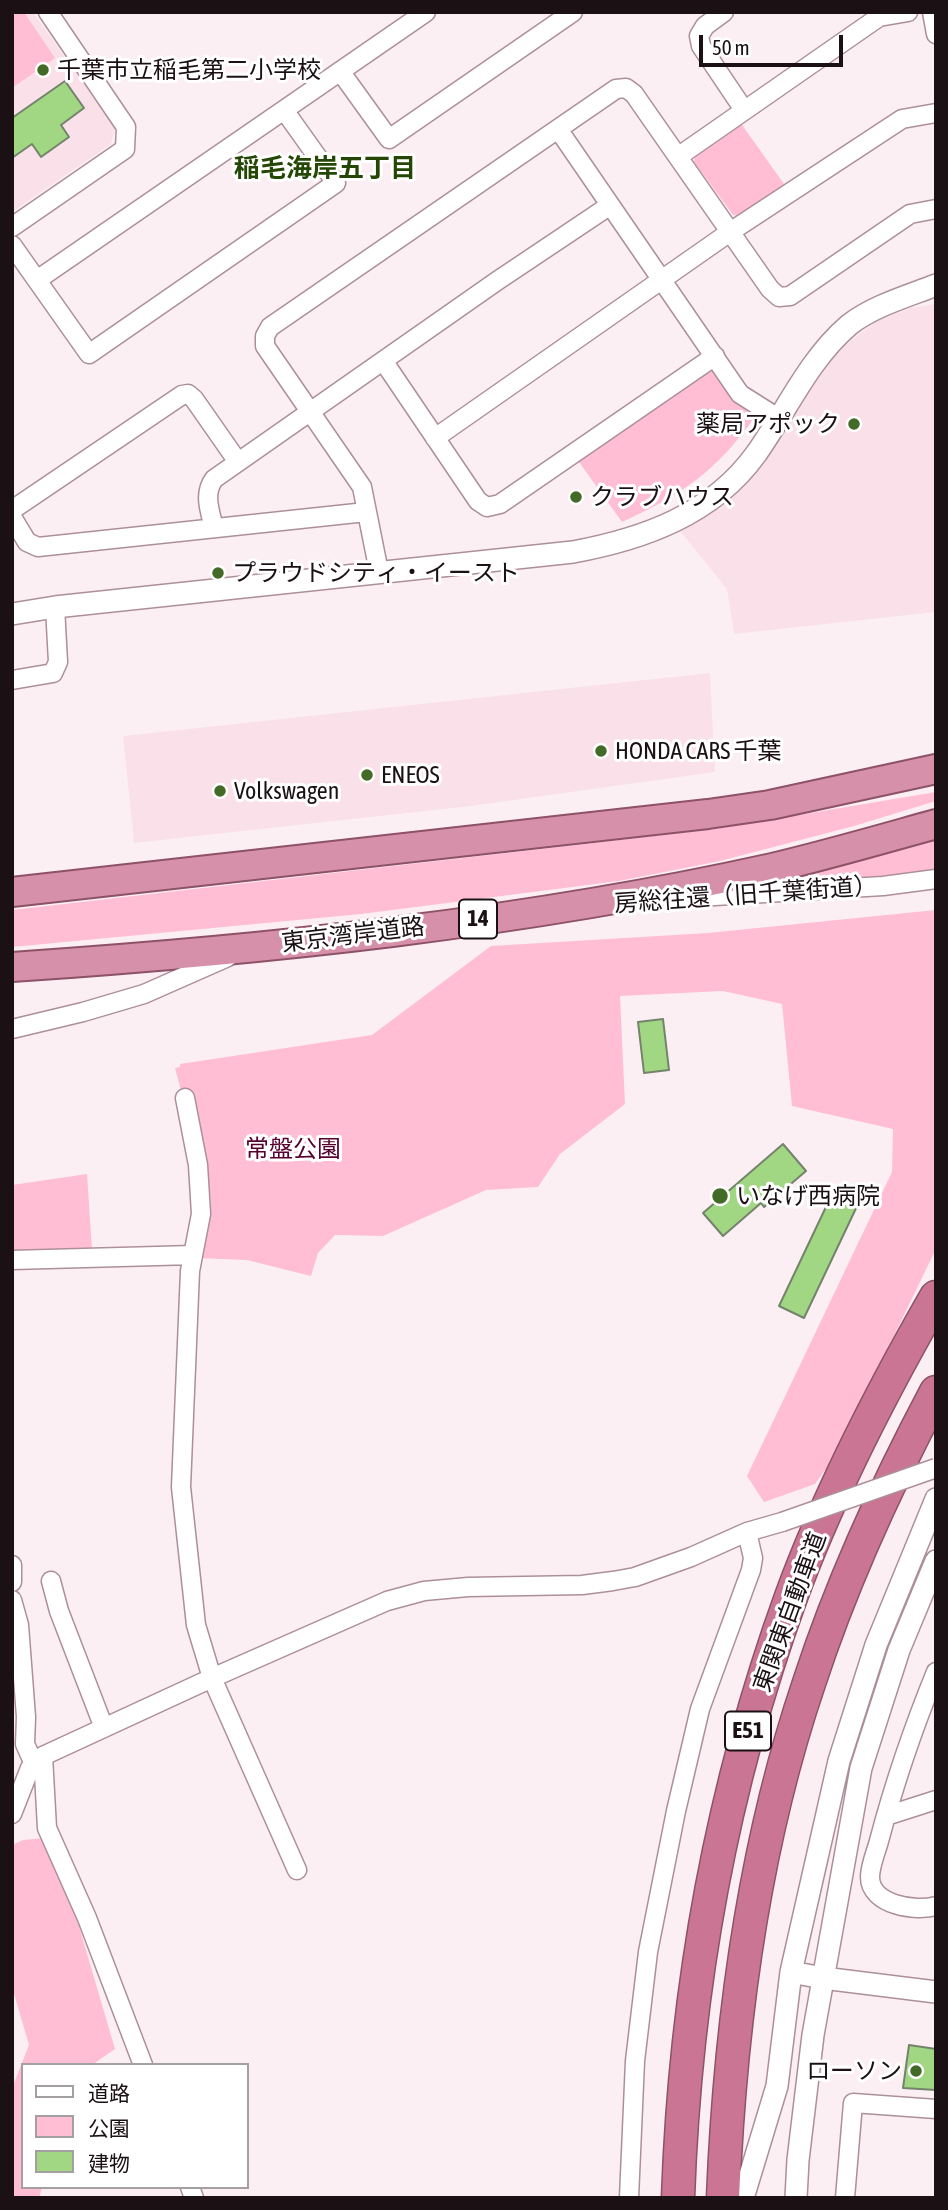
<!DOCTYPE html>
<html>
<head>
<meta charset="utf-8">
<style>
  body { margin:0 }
  #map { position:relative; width:948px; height:2210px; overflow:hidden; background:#fceff3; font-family:"Asap Condensed","Noto Sans JP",sans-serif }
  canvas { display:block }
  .frame { position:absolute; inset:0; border:14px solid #1b1014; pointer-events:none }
  .legend { position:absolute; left:21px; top:2063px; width:228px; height:126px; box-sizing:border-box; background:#fff; border:2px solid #a49fa1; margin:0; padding:9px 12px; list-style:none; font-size:21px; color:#1b1014 }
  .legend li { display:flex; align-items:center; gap:14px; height:35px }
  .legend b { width:35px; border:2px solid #a49fa1 }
  .scale { position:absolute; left:699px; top:35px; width:144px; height:32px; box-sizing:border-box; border:4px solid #1b1014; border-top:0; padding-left:9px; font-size:21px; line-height:24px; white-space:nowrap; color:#1b1014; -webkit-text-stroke:5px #fff; paint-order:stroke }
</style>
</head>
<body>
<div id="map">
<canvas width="948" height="2210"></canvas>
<div class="frame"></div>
<ul class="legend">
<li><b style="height:9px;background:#fff"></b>道路</li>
<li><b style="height:19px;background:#ffbed4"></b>公園</li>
<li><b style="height:19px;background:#a1d683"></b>建物</li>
</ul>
<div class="scale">50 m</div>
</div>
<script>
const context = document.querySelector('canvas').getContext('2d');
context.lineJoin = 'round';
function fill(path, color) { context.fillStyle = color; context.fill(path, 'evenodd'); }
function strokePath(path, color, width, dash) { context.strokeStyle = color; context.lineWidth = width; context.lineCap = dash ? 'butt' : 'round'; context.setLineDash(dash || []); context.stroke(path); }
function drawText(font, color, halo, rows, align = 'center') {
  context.font = font + ' "Asap Condensed","Noto Sans JP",sans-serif'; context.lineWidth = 6; context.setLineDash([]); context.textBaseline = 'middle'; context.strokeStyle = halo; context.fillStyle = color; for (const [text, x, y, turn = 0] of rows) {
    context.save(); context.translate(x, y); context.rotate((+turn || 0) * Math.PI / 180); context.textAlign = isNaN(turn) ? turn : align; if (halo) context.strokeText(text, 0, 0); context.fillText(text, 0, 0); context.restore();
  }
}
const built = new Path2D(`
  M 12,12 L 33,12 L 115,128 L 111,144 L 12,212 Z
  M 936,304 L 936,612 L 734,634 L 727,589 L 680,531 L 701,519 L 755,473 L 774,449 L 800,400 L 825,367 L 849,342 L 877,321 L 911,308 Z
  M 710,673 L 715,772 L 471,806 L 134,843 L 123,736 Z`);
const green = new Path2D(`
  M 12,12 L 24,12 L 55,58 L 12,88 Z
  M 740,122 L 784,184 L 739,216 L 733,215 L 694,162 L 695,154 Z
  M 711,370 L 754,418 C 716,472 681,495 622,522 L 579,462 Z
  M 936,792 L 936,801 L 854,826 L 720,861 L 619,881 L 361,914 L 12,947 L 12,910 L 715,829 Z
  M 936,838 L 936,871 L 847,879 L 817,877 L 818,869 Z
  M 936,910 L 936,1249 L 836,1455 L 815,1484 L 764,1502 L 747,1476 L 892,1172 L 893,1129 L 792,1106 L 782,1004 L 723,991 L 620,996 L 625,1104 L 560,1154 L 538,1187 L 486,1190 L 383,1236 L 335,1235 L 318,1253 L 311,1276 L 247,1260 L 196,1258 L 211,1202 L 175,1068 L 180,1067 L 180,1064 L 372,1035 L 491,946 L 708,933 Z
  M 87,1174 L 92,1250 L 12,1253 L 12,1185 Z
  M 45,1838 L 71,1899 L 115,2049 L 92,2065 L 23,2065 L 23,2187 L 42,2187 L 39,2198 L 12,2198 L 12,2088 L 29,2045 L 12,1987 L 12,1845 L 23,1840 Z`);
const building = new Path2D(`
  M 65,81 L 84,108 L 61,125 L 69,137 L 41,157 L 32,144 L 12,158 L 12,118 Z
  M 663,1019 L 669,1070 L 644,1073 L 638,1022 Z
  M 783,1144 L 806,1171 L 764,1207 L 761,1203 L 723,1236 L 703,1213 Z
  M 834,1190 L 859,1202 L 804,1318 L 779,1306 Z
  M 909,2045 L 936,2049 L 936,2090 L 903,2088 Z`);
const minor = new Path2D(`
  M 724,12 L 705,26 L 699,36 L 701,46 L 744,110
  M 932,12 L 936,34
  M 340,71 L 389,139 L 573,12
  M 284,110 L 426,12
  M 558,129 L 740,394 L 778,418
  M 679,156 L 879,17 L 908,12
  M 12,227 L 125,149 L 126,127 L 48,12
  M 12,245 L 89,354 L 336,183 L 284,110 L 37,280
  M 384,362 L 478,501 L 487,507 L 500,504 L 715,356
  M 435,438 L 730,232 L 902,119 L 936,113
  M 12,510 L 182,395 L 188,394 L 194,399 L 238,462
  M 12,517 L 27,542 L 38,547 L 366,512
  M 214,528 C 210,511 203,494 214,479 L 497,281 L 609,206
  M 379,572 L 362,487 L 265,346 L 265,336 L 270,327 L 616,89 L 626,88 L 634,94 L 770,289 L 779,297 L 790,296 L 910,214 L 936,209
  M 12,680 L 53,673 L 58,662 L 55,607
  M 681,898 L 883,886 L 936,879
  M 12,1029 L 83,1012 L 144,994 L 228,957
  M 185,1098 L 198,1165 L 201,1214 L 190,1271 L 181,1487 L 196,1625 L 212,1678 L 297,1870
  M 12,1260 L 193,1255
  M 12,1565 L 12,1582
  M 51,1581 L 59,1611 L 104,1728
  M 12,1600 L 19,1625 L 26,1717 L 25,1744 L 34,1764
  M 936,1672 C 914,1726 894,1784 879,1841 C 876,1852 870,1866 870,1877 C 870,1905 916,1912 936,1906
  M 43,1756 L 47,1828 L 87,1918 L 143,2065
  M 12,1814 L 30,1768 L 43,1756 L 212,1678 L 387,1601 L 424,1591 L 468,1587 L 582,1585 L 613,1581 L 635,1577 L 691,1557 L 747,1532 L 782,1522
  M 886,1816 L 936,1800
  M 190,2187 L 194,2198
  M 629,2198 L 635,2061 L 648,1952 L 676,1811 L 700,1709 L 751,1570 L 753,1558 L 747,1532
  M 845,2198 L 853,2103 L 936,2109`);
const tertiary = new Path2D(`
  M 12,614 L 55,607 L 573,552 C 643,539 712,515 756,454 C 786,412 808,360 849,325 C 873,306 908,296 936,285
  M 791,1972 L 823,1978 L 936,1992
  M 743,2198 L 777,2086 L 791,1972 L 839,1761 L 876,1645 L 936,1499
  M 796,2198 L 798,2160 L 813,2035 L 861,1768 L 899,1650 L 936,1561`);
const trunk = new Path2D(`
  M 12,892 L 708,814 L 770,805 L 936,769
  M 12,967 C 265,950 524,923 772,868 C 827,855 882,839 936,824`);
const motorway = new Path2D(`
  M 678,2198 C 685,1993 721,1790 791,1597 C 829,1493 881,1393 936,1297
  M 723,2198 C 730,2024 753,1848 809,1683 C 842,1582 886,1486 936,1392`);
const minorBridge = new Path2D(`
  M 782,1522 L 936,1468`);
const markers = [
  [43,70,7,"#436b27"],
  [854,424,7,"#436b27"],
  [576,497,7,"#436b27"],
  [218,573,7,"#436b27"],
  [601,751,7,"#436b27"],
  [367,775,7,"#436b27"],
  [220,791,7,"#436b27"],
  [720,1196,9,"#436b27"],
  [916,2071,7,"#436b27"]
];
const shields = [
  [478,919,38],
  [748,1731,46]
];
const shieldNames = [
  ["14",478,919],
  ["E51",748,1731]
];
const poiNames = [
  ["千葉市立稲毛第二小学校",57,70],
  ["薬局アポック",840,424,"right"],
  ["クラブハウス",590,497],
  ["プラウドシティ・イースト",232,573],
  ["HONDA CARS 千葉",615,751],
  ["ENEOS",381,775],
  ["Volkswagen",234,791],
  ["いなげ西病院",736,1196],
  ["ローソン",902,2071,"right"]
];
const streetNames = [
  ["房総往還（旧千葉街道）",746,895,-4],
  ["東京湾岸道路",353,935,-7],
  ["東関東自動車道",790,1612,-70]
];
const parkNames = [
  ["常盤公園",293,1149]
];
const neighbourhoodNames = [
  ["稲毛海岸五丁目",325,169]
];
fill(built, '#fae1e9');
fill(green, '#ffbed4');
fill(building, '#a1d683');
strokePath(building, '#74836c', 2);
strokePath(minor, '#ad8f99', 21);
strokePath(tertiary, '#ad8f99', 24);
strokePath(trunk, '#8d5268', 32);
strokePath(motorway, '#8d5268', 35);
strokePath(minor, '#fff', 18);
strokePath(tertiary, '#fff', 21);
strokePath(trunk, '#d690aa', 28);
strokePath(motorway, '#cb7595', 32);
strokePath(minorBridge, '#ad8f99', 21, []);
strokePath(minorBridge, '#fff', 18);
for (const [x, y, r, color] of markers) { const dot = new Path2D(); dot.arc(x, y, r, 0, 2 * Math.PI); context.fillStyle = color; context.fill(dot); strokePath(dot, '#fff', 2.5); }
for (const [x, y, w] of shields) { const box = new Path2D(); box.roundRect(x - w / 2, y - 19.5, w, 39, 5); context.fillStyle = '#fff'; context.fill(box); strokePath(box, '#1b1014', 2); }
drawText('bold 23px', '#1b1014', null, shieldNames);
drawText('24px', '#1b1014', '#fff', poiNames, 'left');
drawText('24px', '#1b1014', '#fff', streetNames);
drawText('24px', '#56002e', '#fff', parkNames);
drawText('bold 26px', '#244705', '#fff', neighbourhoodNames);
</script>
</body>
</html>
